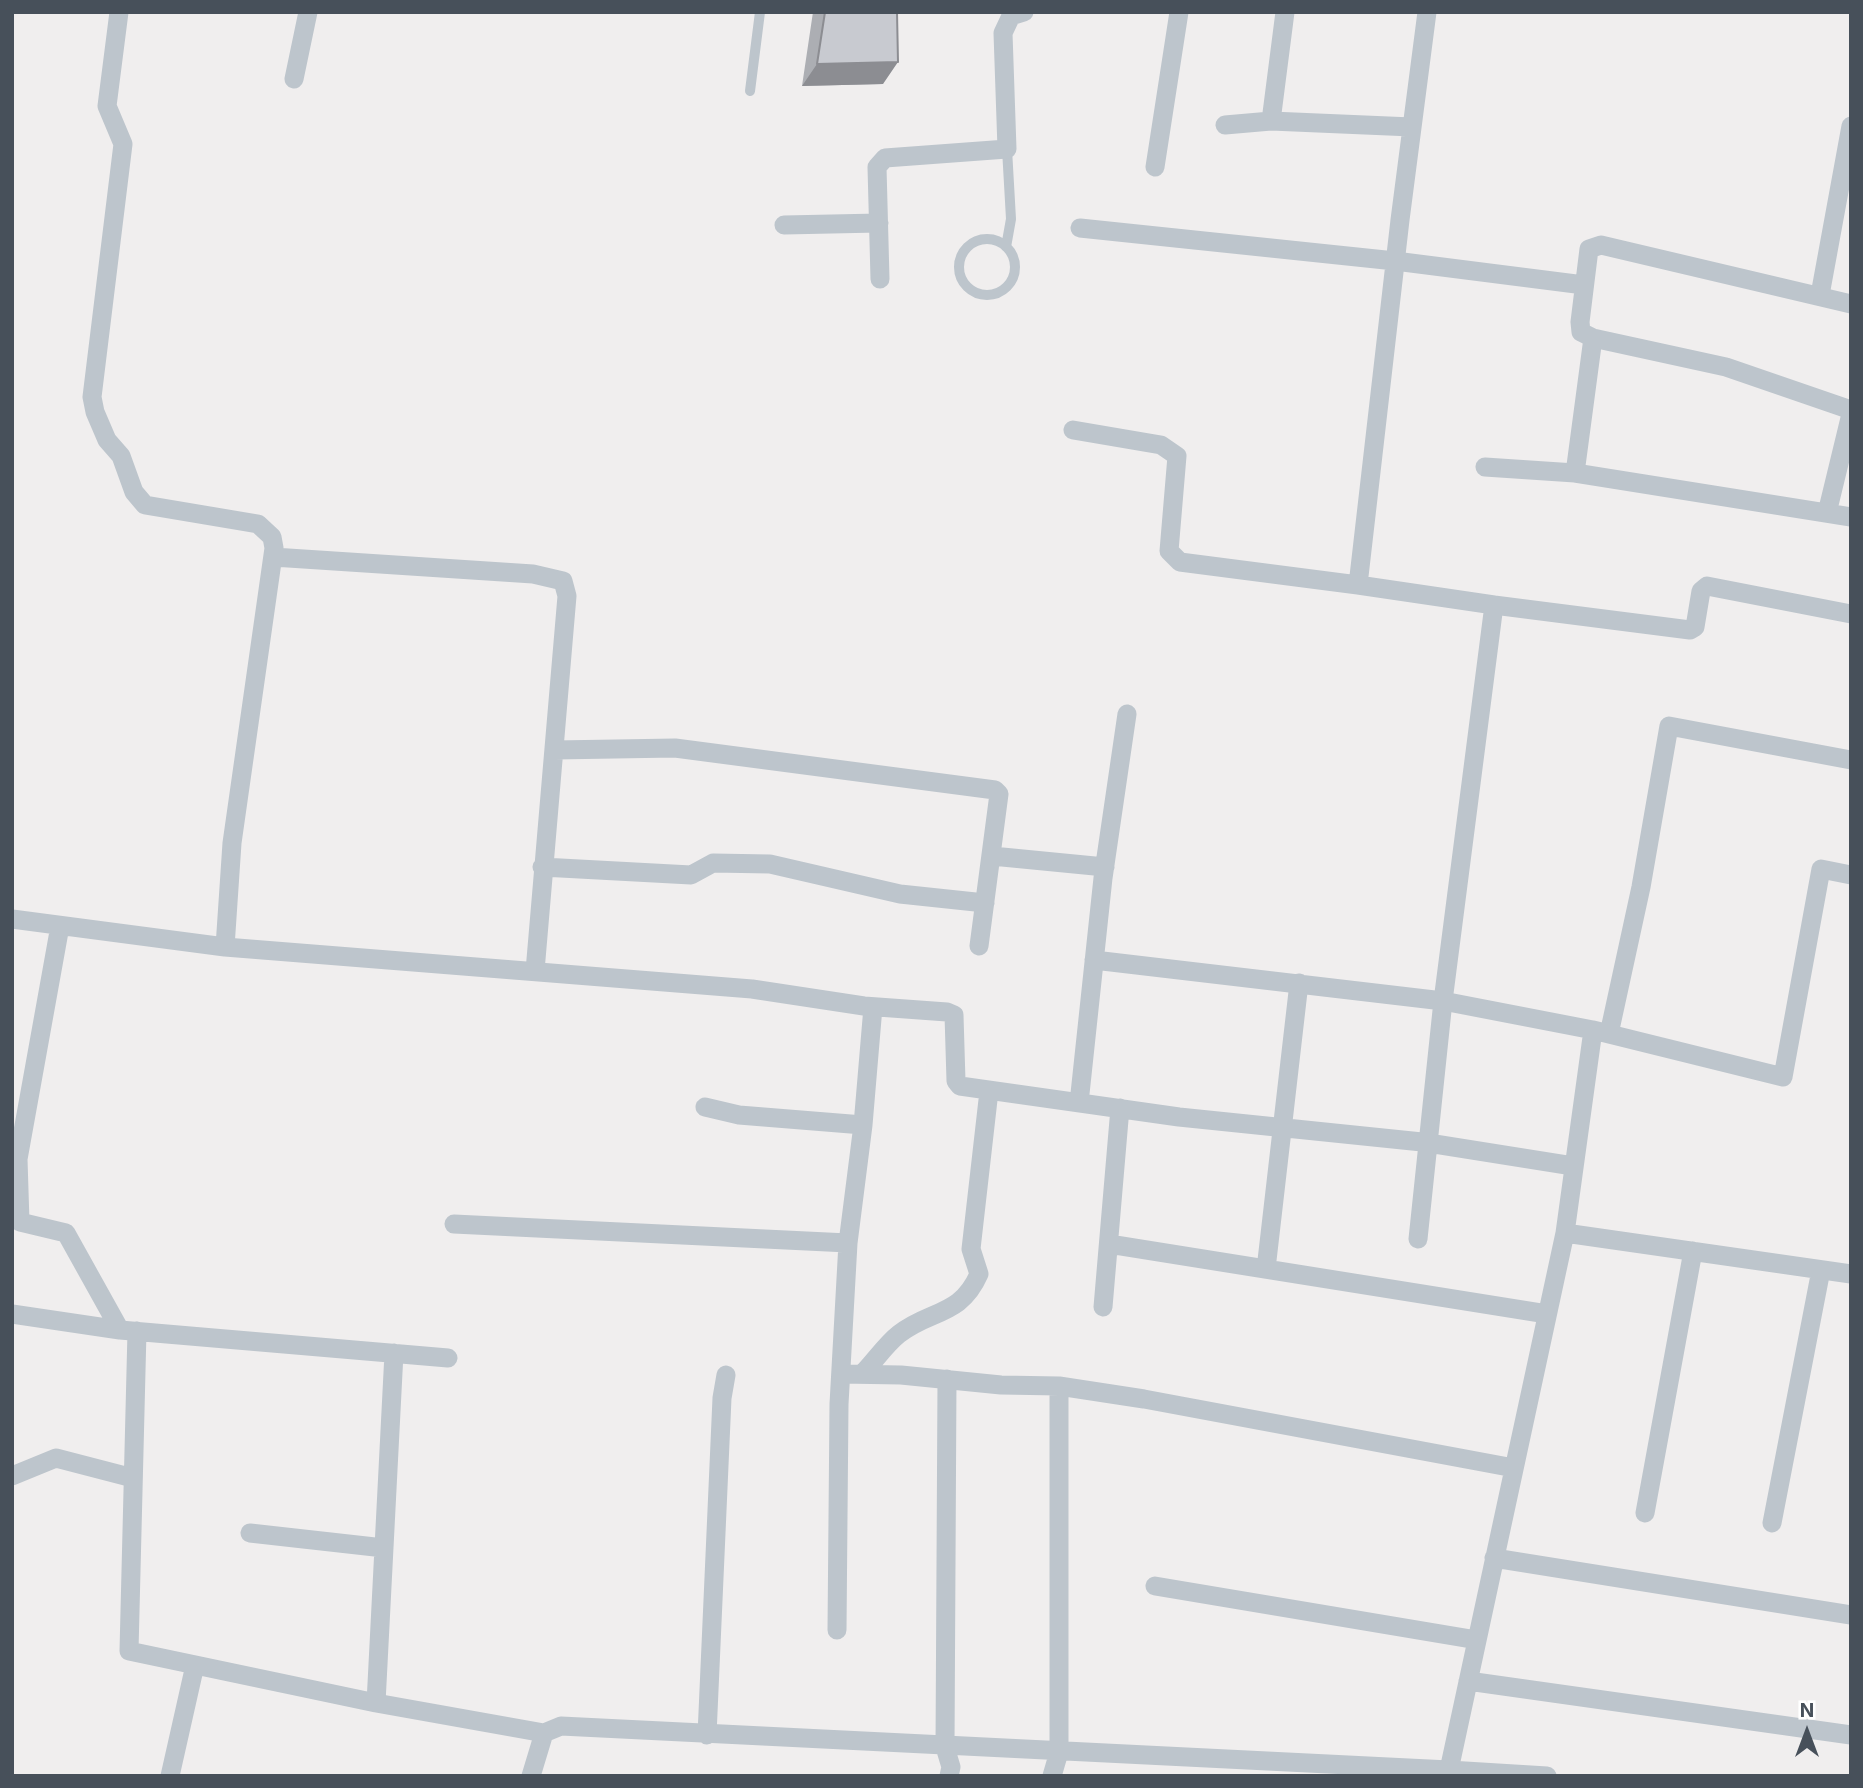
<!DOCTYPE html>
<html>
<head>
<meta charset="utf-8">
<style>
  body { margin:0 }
  #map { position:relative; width:1863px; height:1788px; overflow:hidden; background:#f0eeee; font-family:Inter,sans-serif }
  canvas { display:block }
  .frame { position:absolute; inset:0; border:14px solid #47505a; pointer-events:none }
  .north { position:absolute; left:1772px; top:1697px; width:70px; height:70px; -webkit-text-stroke:5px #fff; paint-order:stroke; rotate:0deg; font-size:19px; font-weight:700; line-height:28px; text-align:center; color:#47505a }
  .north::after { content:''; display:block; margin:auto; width:24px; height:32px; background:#47505a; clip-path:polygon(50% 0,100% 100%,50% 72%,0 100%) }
</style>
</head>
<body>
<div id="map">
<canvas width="1863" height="1788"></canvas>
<div class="frame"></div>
<div class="north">N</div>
</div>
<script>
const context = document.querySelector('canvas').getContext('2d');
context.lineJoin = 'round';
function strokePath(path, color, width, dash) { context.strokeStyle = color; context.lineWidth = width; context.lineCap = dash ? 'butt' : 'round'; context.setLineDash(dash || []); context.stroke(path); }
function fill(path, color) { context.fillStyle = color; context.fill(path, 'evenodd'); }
const lane = new Path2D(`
  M 750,91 L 760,12
  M959 267a28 28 0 1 1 56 0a28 28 0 1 1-56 0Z
  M 1006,247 L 1011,219 L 1007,149`);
const street = new Path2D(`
  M 119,12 L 107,106 L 123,144 L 92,397 L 95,412 L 107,440 L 121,456 L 134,492 L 145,505 L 258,524 L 272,537 L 274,548 L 232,843 L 225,947
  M 294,79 L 308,12
  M 1271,121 L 1285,12
  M 1225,125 L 1271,121 L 1412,127
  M 1155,167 L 1179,12
  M 784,225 L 879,223
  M 1080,228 L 1395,261 L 1584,285
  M 880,279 L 877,167 L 885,158 L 1007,149 L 1003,33 L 1011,16 L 1024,12
  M 1820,295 L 1851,126
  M 1851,304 L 1601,245 L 1589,249 L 1580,322 L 1581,332 L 1593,338 L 1726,367 L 1851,410
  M 1073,430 L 1161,445 L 1177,456 L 1169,551 L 1180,562 L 1358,585
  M 1485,467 L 1575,473 L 1851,517
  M 1575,473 L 1593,338
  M 1827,513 L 1851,414
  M 273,557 L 533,574 L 563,581 L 567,596 L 535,971
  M 1494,605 L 1690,630 L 1695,627 L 1701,591 L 1707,586 L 1851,614
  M 555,750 L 675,748 L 995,790 L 999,794 L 979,946
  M 992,856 L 1105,867
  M 542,867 L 691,875 L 713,863 L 770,864 L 900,894 L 985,903
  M 12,919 L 225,947 L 752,989 L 864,1006 L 947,1012 L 954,1015 L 956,1081 L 960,1086 L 1179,1117 L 1422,1142 L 1573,1166
  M 60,926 L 18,1159 L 20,1222 L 66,1233 L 120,1330 L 448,1358
  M 1094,960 L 1443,1001 L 1593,1030 L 1783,1077 L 1821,869 L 1851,875
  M 1609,1034 L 1641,887 L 1669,726 L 1851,760
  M 1079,1103 L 1103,878 L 1127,714
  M 705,1107 L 739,1115 L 863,1125
  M 454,1224 L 848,1243 L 863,1125 L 873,1007
  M 1565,1233 L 1851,1274
  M 1418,1239 L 1443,1001 L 1494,605 L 1358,585 L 1400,220 L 1427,12
  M 1109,1244 L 1547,1314
  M 1266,1269 L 1299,983
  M 1103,1307 L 1120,1108
  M 12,1314 L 120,1330
  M 137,1331 L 129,1651 L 376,1703 L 544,1733
  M 841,1374 L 901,1375 L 1001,1385 L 1059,1386 L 1144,1399 L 1514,1468
  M 862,1374 C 874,1362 886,1344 899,1334 C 931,1309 960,1317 979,1274 L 971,1249 L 989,1091
  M 947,1379 L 945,1747 L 951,1767 L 949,1776
  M 12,1476 L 56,1458 L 133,1478
  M 1645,1513 L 1693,1251
  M 1772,1523 L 1821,1270
  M 250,1533 L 384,1548
  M 1494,1558 L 1851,1615
  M 1155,1586 L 1477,1640
  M 837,1630 L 839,1404 L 848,1243
  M 1468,1681 L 1851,1735
  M 376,1703 L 394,1353
  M 707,1735 L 722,1398 L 726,1375
  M 1449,1770 L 1547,1776
  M 170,1776 L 195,1665
  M 531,1776 L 544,1733 L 561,1726 L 1449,1770 L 1565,1233 L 1593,1030
  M 1052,1776 L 1059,1752 L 1059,1386`);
const wall = new Path2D(`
  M 813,12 L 940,12 L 897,13 L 883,84 L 802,86 Z`);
const shadedWall = new Path2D(`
  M 882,12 L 941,12 L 881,14 Z
  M 898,62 L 883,84 L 802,86 L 817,64 Z`);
const building = new Path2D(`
  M 825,12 L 897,12 L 898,62 L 817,64 Z`);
strokePath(lane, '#bdc5cc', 10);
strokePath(street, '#bdc5cc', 19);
fill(wall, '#acaeb3');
fill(shadedWall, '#8c8d92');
fill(building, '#c8cad0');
strokePath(building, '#8c8d92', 2);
</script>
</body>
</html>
